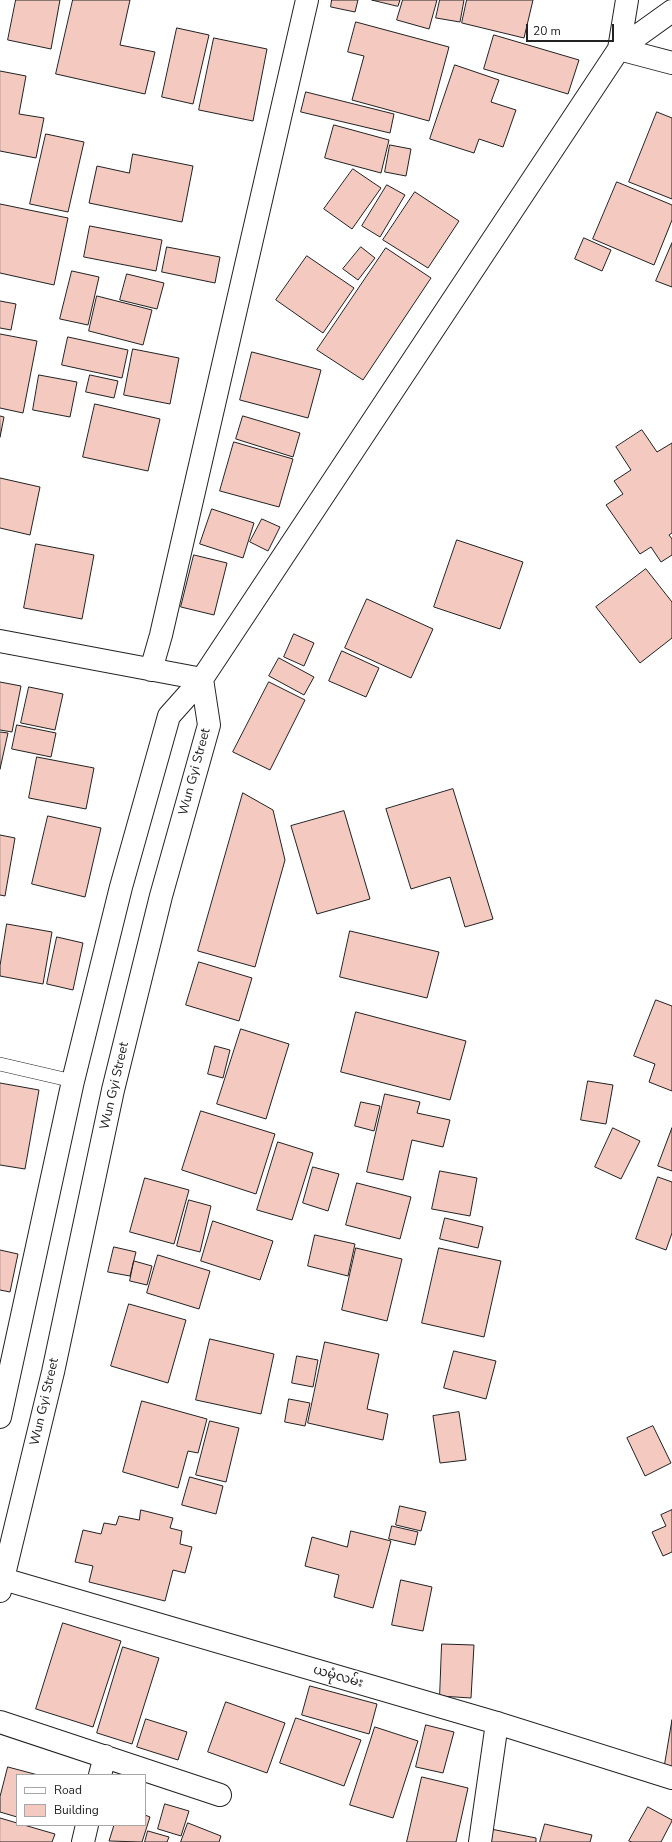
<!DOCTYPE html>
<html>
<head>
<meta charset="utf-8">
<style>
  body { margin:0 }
  #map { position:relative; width:672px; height:1842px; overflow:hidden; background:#fff; font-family:"Nunito Sans",sans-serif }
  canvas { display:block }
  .legend { position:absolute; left:16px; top:1774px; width:130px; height:52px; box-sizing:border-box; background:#fff; border:1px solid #a7a7a7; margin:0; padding:5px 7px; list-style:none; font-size:12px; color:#222 }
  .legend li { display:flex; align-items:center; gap:8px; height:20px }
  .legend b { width:20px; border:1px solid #a7a7a7 }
  .scale { position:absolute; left:526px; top:24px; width:88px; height:18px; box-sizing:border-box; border:2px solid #222; border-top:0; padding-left:5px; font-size:12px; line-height:14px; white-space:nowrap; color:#222; -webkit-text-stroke:3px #fff; paint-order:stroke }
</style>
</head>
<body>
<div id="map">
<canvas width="672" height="1842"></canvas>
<ul class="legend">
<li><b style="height:5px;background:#fff"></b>Road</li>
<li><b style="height:11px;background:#f3c9c0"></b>Building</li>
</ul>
<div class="scale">20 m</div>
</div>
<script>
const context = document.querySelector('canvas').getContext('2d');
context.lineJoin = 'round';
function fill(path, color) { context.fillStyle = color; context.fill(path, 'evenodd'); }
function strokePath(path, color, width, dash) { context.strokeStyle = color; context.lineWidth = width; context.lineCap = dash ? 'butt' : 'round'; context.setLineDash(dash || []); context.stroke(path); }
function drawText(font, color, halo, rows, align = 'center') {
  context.font = font + ' "Nunito Sans","Noto Sans Myanmar",sans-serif'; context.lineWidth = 3; context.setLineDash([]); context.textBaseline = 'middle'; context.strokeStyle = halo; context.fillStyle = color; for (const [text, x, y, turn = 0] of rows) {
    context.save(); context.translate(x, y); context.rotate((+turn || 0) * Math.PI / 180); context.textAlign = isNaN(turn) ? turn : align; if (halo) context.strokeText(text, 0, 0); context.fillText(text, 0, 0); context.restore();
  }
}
const building = new Path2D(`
  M 16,0 L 60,0 L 51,49 L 8,40 Z
  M 73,0 L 130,0 L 120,45 L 155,52 L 145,94 L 56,74 Z
  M 332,0 L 358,0 L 355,12 L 331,7 Z
  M 372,0 L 400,0 L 398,6 Z
  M 403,0 L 437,0 L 429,29 L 397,20 Z
  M 440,0 L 464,0 L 460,22 L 436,18 Z
  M 467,0 L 533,0 L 524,38 L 462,23 Z
  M 356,22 L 449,47 L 429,121 L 352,100 L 364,56 L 348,52 Z
  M 177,28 L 209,35 L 193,104 L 162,97 Z
  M 494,35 L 579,60 L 568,94 L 484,69 Z
  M 214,38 L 267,49 L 253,121 L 199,110 Z
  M 455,65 L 499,80 L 491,102 L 516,110 L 503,147 L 479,139 L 474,153 L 430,139 Z
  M 0,71 L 26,76 L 19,114 L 44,118 L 36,158 L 0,151 Z
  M 306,92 L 394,114 L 390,133 L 301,112 Z
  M 657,112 L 672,118 L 672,199 L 629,182 Z
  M 334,125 L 389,140 L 381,173 L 325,158 Z
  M 46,134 L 84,142 L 68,212 L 30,204 Z
  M 390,145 L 411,149 L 406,176 L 385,172 Z
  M 133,154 L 193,166 L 182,222 L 89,203 L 97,166 L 129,173 Z
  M 353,169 L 381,188 L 352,229 L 324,209 Z
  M 617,182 L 672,205 L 672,220 L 654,265 L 593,239 Z
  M 387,185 L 405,195 L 380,237 L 362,226 Z
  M 415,192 L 459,221 L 428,268 L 383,240 Z
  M 0,204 L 68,218 L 54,285 L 0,273 Z
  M 90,226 L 162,240 L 156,271 L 84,257 Z
  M 584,238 L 611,250 L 602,271 L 575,259 Z
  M 672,243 L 672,287 L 656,281 Z
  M 167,247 L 220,257 L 215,283 L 162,272 Z
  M 361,247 L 375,258 L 358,280 L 343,269 Z
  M 386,248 L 431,278 L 363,380 L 317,350 Z
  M 307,256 L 354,288 L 323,333 L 276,300 Z
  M 72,271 L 99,277 L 88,325 L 60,319 Z
  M 127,274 L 164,283 L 157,309 L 120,300 Z
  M 97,296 L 152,310 L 143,345 L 89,331 Z
  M 0,301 L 16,304 L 11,330 L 0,328 Z
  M 0,334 L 37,341 L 23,413 L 0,408 Z
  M 68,337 L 128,350 L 122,378 L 62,365 Z
  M 133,349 L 179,358 L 170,404 L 124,395 Z
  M 252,352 L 321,370 L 308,418 L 240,400 Z
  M 39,375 L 77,382 L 70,417 L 33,410 Z
  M 90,375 L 118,381 L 114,398 L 86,392 Z
  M 95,404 L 160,419 L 148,471 L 83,457 Z
  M 0,416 L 4,417 L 0,437 Z
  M 243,416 L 300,433 L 293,457 L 236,439 Z
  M 642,430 L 657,452 L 672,443 L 672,533 L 669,535 L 672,539 L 672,555 L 661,562 L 651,547 L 640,554 L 606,505 L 623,494 L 614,481 L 631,470 L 616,447 Z
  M 234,442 L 293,459 L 279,507 L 220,491 Z
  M 0,478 L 40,487 L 30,535 L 0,528 Z
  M 212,509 L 254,523 L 243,558 L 200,544 Z
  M 262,519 L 280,527 L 268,551 L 250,542 Z
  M 457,540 L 523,562 L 500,629 L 434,607 Z
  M 36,544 L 94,555 L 82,619 L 24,608 Z
  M 194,555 L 227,563 L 214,615 L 181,607 Z
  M 646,569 L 672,602 L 672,638 L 640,663 L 596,607 Z
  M 367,599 L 433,629 L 411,678 L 345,648 Z
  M 294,634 L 314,643 L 304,666 L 284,657 Z
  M 342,651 L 379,668 L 366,697 L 329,681 Z
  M 279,658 L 314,677 L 304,695 L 269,676 Z
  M 0,682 L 21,686 L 12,732 L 0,730 Z
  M 269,682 L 305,700 L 270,770 L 233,752 Z
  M 29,687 L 63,694 L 55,730 L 21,723 Z
  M 17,725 L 56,733 L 51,757 L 12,749 Z
  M 0,732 L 8,733 L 0,769 Z
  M 37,757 L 94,768 L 86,809 L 29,798 Z
  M 453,789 L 493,919 L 465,927 L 450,877 L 411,889 L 386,809 Z
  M 243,793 L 273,810 L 285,860 L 255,967 L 198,951 Z
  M 344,811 L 370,899 L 317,914 L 291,826 Z
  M 48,816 L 101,828 L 85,897 L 32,884 Z
  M 0,835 L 15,838 L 5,896 L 0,895 Z
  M 7,924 L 52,932 L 43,984 L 0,976 L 0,966 Z
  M 350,931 L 439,952 L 427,998 L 340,977 Z
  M 57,937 L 83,943 L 73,990 L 47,984 Z
  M 199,962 L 252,978 L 239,1021 L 186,1005 Z
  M 656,1000 L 672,1006 L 672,1091 L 649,1082 L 655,1064 L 634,1056 Z
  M 356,1012 L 466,1041 L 450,1100 L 341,1072 Z
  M 241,1029 L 289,1044 L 266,1119 L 217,1104 Z
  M 215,1046 L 230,1050 L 223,1078 L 208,1074 Z
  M 588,1081 L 613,1085 L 606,1124 L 581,1120 Z
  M 0,1083 L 39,1090 L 25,1169 L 0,1165 Z
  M 385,1094 L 420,1102 L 417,1113 L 450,1120 L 443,1147 L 412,1140 L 403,1180 L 367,1172 Z
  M 361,1102 L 380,1106 L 374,1131 L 355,1126 Z
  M 201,1111 L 275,1134 L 256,1194 L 182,1170 Z
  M 613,1128 L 640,1141 L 621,1179 L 595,1167 Z
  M 672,1128 L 672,1171 L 658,1166 Z
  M 278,1142 L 313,1153 L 292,1220 L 257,1210 Z
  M 313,1167 L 339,1174 L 328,1211 L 303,1203 Z
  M 440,1171 L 477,1178 L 470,1216 L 432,1209 Z
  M 658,1177 L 672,1182 L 672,1233 L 666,1250 L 636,1239 Z
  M 145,1178 L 189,1190 L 174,1244 L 130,1232 Z
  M 357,1183 L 411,1197 L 400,1239 L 346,1225 Z
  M 189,1200 L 211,1206 L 200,1252 L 177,1246 Z
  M 445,1218 L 483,1227 L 478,1248 L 440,1239 Z
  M 213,1221 L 273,1241 L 260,1280 L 201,1261 Z
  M 315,1235 L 355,1244 L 348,1276 L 308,1266 Z
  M 114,1247 L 136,1252 L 130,1276 L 108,1272 Z
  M 356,1248 L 402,1259 L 387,1321 L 342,1310 Z
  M 439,1248 L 501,1261 L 484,1337 L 422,1323 Z
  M 0,1250 L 18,1254 L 10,1292 L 0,1290 Z
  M 158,1255 L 210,1271 L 199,1309 L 147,1293 Z
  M 134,1261 L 152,1266 L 147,1285 L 130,1281 Z
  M 129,1304 L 186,1320 L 168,1383 L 111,1366 Z
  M 210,1339 L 274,1354 L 261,1414 L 196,1400 Z
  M 325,1342 L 379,1354 L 367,1409 L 388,1414 L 383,1440 L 308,1423 Z
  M 454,1351 L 496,1361 L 486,1399 L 444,1388 Z
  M 297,1356 L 318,1360 L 313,1387 L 292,1383 Z
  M 289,1399 L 310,1403 L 305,1426 L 285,1422 Z
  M 142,1401 L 207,1419 L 198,1453 L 188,1451 L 178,1488 L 123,1472 Z
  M 459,1412 L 466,1460 L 440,1463 L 433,1416 Z
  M 210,1421 L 239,1428 L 226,1482 L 196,1475 Z
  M 653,1426 L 671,1463 L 645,1476 L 627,1438 Z
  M 190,1477 L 223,1486 L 216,1514 L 182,1505 Z
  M 400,1506 L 426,1512 L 421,1531 L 396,1525 Z
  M 141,1510 L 173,1518 L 170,1528 L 182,1531 L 180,1544 L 192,1547 L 185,1573 L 173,1570 L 165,1601 L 89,1582 L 93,1566 L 75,1562 L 83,1530 L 101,1534 L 104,1523 L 116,1525 L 119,1516 L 139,1520 Z
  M 672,1510 L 672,1552 L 663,1556 L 652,1532 L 666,1526 L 661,1515 Z
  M 392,1526 L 418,1532 L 415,1545 L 389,1539 Z
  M 351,1531 L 391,1541 L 373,1608 L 334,1597 L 339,1575 L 305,1566 L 312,1537 L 347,1547 Z
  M 401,1580 L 432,1587 L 423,1631 L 392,1625 Z
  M 63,1623 L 121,1641 L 93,1727 L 36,1709 Z
  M 442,1644 L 474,1645 L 471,1698 L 440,1696 Z
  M 123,1647 L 159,1658 L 132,1744 L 97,1733 Z
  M 310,1686 L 377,1704 L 369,1734 L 302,1715 Z
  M 226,1702 L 285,1723 L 267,1773 L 208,1752 Z
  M 296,1718 L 361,1740 L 344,1786 L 280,1763 Z
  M 146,1719 L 187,1732 L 178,1760 L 137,1747 Z
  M 672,1720 L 672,1772 L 664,1770 Z
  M 426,1725 L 454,1732 L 443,1773 L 416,1767 Z
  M 375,1727 L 418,1741 L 393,1818 L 350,1805 Z
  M 8,1767 L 38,1775 L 17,1775 L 17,1817 L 0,1812 L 0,1797 Z
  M 422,1777 L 468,1788 L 456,1842 L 407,1842 Z
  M 165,1804 L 189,1811 L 181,1836 L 158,1829 Z
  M 648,1807 L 672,1820 L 672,1821 L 661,1842 L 632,1842 L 629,1841 Z
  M 145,1815 L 150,1817 L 142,1842 L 109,1841 L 114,1825 L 145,1825 Z
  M 0,1818 L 17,1823 L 17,1825 L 24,1825 L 55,1834 L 52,1842 L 0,1842 Z
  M 188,1823 L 221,1836 L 219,1842 L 181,1842 Z
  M 545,1824 L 592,1835 L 590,1842 L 540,1842 Z
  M 491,1829 L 536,1838 L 536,1842 L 488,1842 Z
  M 148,1831 L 169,1837 L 167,1842 L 145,1842 Z`);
const lane = new Path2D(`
  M 0,1064 L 73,1081`);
const street = new Path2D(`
  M 619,49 L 672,63
  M 619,49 L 627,0
  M 0,641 L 202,679
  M 151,670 L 161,635 L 307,0
  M 0,1417 L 73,1081 L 121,887 L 169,716 L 202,679 L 619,49 L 672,11
  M 3,1579 L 497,1723 L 672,1778
  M 0,1591 L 53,1372 L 113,1090 L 161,896 L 209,725 L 202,679
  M 0,1722 L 220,1795
  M 100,1775 L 105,1756
  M 83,1842 L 87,1825
  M 480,1842 L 497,1723`);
const streetNames = [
  ["Wun Gyi Street",195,772,-75],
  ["Wun Gyi Street",115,1086,-77],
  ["Wun Gyi Street",45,1402,-77],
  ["ယမုံလမ်း",338,1677,16]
];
fill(building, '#f3c9c0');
strokePath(building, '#222', 1);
strokePath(lane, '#222', 14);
strokePath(street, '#222', 24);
strokePath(lane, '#fff', 13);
strokePath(street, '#fff', 22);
drawText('13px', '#222', '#fff', streetNames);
</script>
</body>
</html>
